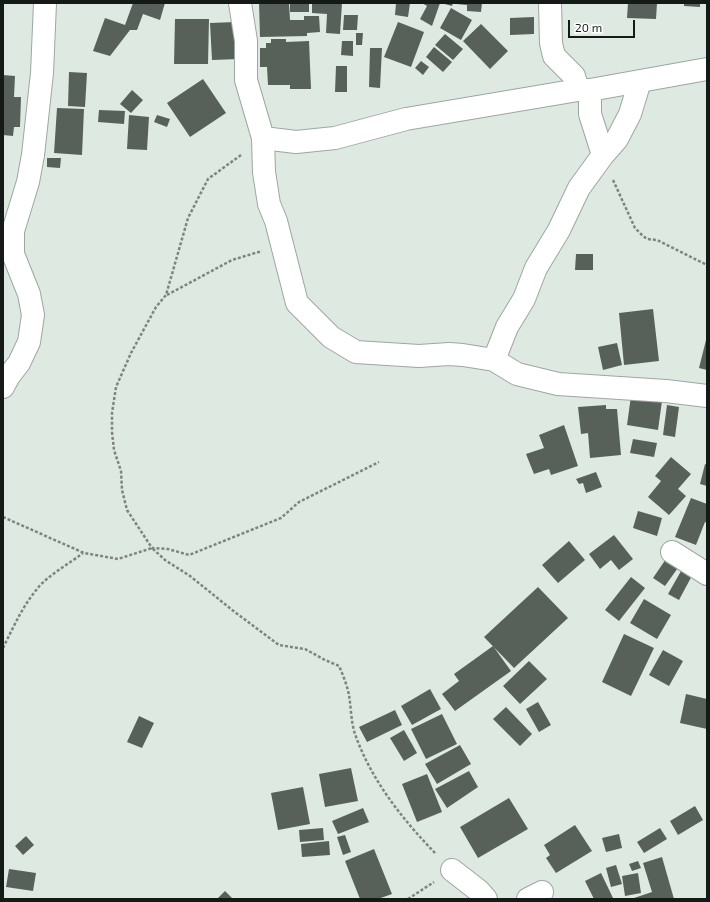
<!DOCTYPE html>
<html>
<head>
<meta charset="utf-8">
<style>
  body { margin:0 }
  #map { position:relative; width:710px; height:902px; overflow:hidden; background:#dee9e2; font-family:"Exo 2",sans-serif }
  canvas { display:block }
  .frame { position:absolute; inset:0; border:4px solid #151917; pointer-events:none }
  .scale { position:absolute; left:568px; top:20px; width:67px; height:18px; box-sizing:border-box; border:2px solid #151917; border-top:0; padding-left:5px; font-size:12px; line-height:14px; white-space:nowrap; color:#151917; -webkit-text-stroke:3px #fff; paint-order:stroke }
</style>
</head>
<body>
<div id="map">
<canvas width="710" height="902"></canvas>
<div class="frame"></div>
<div class="scale">20 m</div>
</div>
<script>
const context = document.querySelector('canvas').getContext('2d');
context.lineJoin = 'round';
function fill(path, color) { context.fillStyle = color; context.fill(path, 'evenodd'); }
function strokePath(path, color, width, dash) { context.strokeStyle = color; context.lineWidth = width; context.lineCap = dash ? 'butt' : 'round'; context.setLineDash(dash || []); context.stroke(path); }
const building = new Path2D(`
  M 133,3 L 165,3 L 160,20 L 143,14 L 137,30 L 130,30 L 110,56 L 93,51 L 105,18 L 125,25 Z
  M 259,3 L 289,3 L 290,20 L 304,20 L 304,16 L 319,16 L 320,32 L 307,33 L 307,36 L 260,37 Z
  M 290,3 L 309,3 L 309,12 L 290,12 Z
  M 312,3 L 342,3 L 340,34 L 326,33 L 327,14 L 312,13 Z
  M 396,3 L 410,3 L 408,17 L 395,15 Z
  M 422,3 L 440,3 L 432,26 L 420,19 L 427,6 Z
  M 441,3 L 453,3 L 452,6 Z
  M 456,3 L 482,3 L 481,12 L 467,11 L 467,5 L 456,4 Z
  M 628,3 L 657,3 L 656,19 L 627,18 Z
  M 684,3 L 700,3 L 700,7 L 684,6 Z
  M 451,8 L 472,20 L 461,40 L 440,28 Z
  M 344,15 L 358,15 L 357,30 L 343,30 Z
  M 534,17 L 534,34 L 510,35 L 510,18 Z
  M 175,19 L 209,19 L 208,64 L 174,64 Z
  M 236,22 L 239,59 L 212,60 L 210,23 Z
  M 398,22 L 424,32 L 411,67 L 384,57 Z
  M 481,24 L 508,51 L 490,69 L 463,41 Z
  M 356,33 L 363,33 L 362,45 L 356,45 Z
  M 445,34 L 463,49 L 453,60 L 435,45 Z
  M 271,39 L 286,39 L 286,42 L 309,41 L 311,89 L 290,89 L 290,85 L 268,85 L 267,67 L 260,67 L 260,48 L 266,48 L 266,43 L 271,43 Z
  M 342,41 L 353,41 L 353,56 L 341,55 Z
  M 434,47 L 452,62 L 443,72 L 426,57 Z
  M 370,48 L 382,48 L 380,88 L 369,87 Z
  M 421,61 L 429,67 L 423,75 L 415,68 Z
  M 336,66 L 347,66 L 347,92 L 335,92 Z
  M 69,72 L 87,73 L 85,107 L 68,106 Z
  M 3,75 L 15,76 L 14,97 L 21,97 L 20,127 L 14,127 L 13,136 L 3,135 Z
  M 203,79 L 226,113 L 190,137 L 167,103 Z
  M 132,90 L 143,100 L 131,113 L 120,104 Z
  M 57,108 L 84,109 L 82,155 L 54,153 Z
  M 99,110 L 125,111 L 124,124 L 98,122 Z
  M 129,115 L 149,117 L 147,150 L 127,149 Z
  M 157,115 L 170,119 L 167,127 L 154,122 Z
  M 47,158 L 61,158 L 60,168 L 47,167 Z
  M 576,254 L 593,254 L 593,270 L 575,270 Z
  M 653,309 L 659,361 L 624,365 L 619,313 Z
  M 706,340 L 707,340 L 707,370 L 699,368 Z
  M 617,343 L 622,365 L 603,370 L 598,347 Z
  M 631,396 L 662,401 L 658,430 L 627,425 Z
  M 606,405 L 606,409 L 617,409 L 621,455 L 590,458 L 588,433 L 581,434 L 578,407 Z
  M 667,405 L 679,407 L 675,437 L 663,435 Z
  M 564,425 L 578,466 L 551,475 L 549,469 L 534,474 L 526,454 L 544,448 L 539,435 Z
  M 633,439 L 657,443 L 654,457 L 630,453 Z
  M 671,457 L 691,474 L 678,489 L 686,496 L 669,515 L 648,497 L 661,481 L 655,476 Z
  M 705,464 L 707,465 L 707,486 L 700,484 Z
  M 596,472 L 602,487 L 586,493 L 583,483 L 579,484 L 576,479 Z
  M 691,498 L 707,504 L 707,523 L 705,522 L 696,545 L 675,537 Z
  M 638,511 L 662,518 L 657,536 L 633,528 Z
  M 614,535 L 633,559 L 619,570 L 611,560 L 600,569 L 589,554 Z
  M 569,541 L 585,560 L 558,583 L 542,565 Z
  M 668,556 L 680,565 L 665,586 L 653,578 Z
  M 685,564 L 695,570 L 679,600 L 668,594 Z
  M 631,577 L 645,588 L 619,621 L 605,610 Z
  M 538,587 L 568,618 L 514,668 L 484,637 Z
  M 644,599 L 671,615 L 657,639 L 630,623 Z
  M 624,634 L 654,648 L 631,696 L 602,682 Z
  M 493,646 L 511,671 L 455,711 L 442,694 L 459,681 L 454,674 Z
  M 663,650 L 683,661 L 669,686 L 649,675 Z
  M 529,661 L 547,679 L 520,704 L 503,686 Z
  M 430,689 L 441,709 L 412,725 L 401,706 Z
  M 686,694 L 707,699 L 707,729 L 680,723 Z
  M 538,702 L 551,725 L 539,732 L 526,709 Z
  M 506,707 L 532,734 L 520,746 L 493,719 Z
  M 395,710 L 402,725 L 367,742 L 359,727 Z
  M 442,714 L 457,744 L 426,759 L 411,729 Z
  M 139,716 L 154,723 L 142,748 L 127,742 Z
  M 404,730 L 417,753 L 404,761 L 390,738 Z
  M 460,745 L 471,764 L 437,784 L 425,764 Z
  M 351,768 L 358,801 L 325,807 L 319,774 Z
  M 469,771 L 478,787 L 447,808 L 435,789 Z
  M 427,774 L 442,812 L 417,822 L 402,784 Z
  M 303,787 L 310,824 L 278,830 L 271,793 Z
  M 509,798 L 528,829 L 478,858 L 460,827 Z
  M 695,806 L 703,820 L 678,835 L 670,821 Z
  M 363,808 L 369,822 L 338,834 L 332,821 Z
  M 575,825 L 592,851 L 556,873 L 546,858 L 550,855 L 544,845 Z
  M 323,828 L 324,840 L 300,842 L 299,830 Z
  M 660,828 L 667,839 L 644,853 L 637,842 Z
  M 619,834 L 622,848 L 606,852 L 602,838 Z
  M 345,835 L 351,852 L 343,855 L 337,837 Z
  M 26,836 L 34,845 L 23,855 L 15,846 Z
  M 329,841 L 330,855 L 302,857 L 301,844 Z
  M 374,849 L 392,894 L 378,899 L 360,899 L 345,861 Z
  M 662,857 L 674,899 L 631,899 L 652,892 L 643,863 Z
  M 638,861 L 641,868 L 632,871 L 629,864 Z
  M 616,865 L 622,884 L 611,887 L 606,868 Z
  M 9,869 L 36,873 L 33,891 L 6,887 Z
  M 601,873 L 613,898 L 610,899 L 594,899 L 585,881 Z
  M 638,873 L 641,893 L 625,896 L 622,876 Z
  M 225,891 L 233,899 L 217,899 Z`);
const path = new Path2D(`
  M 241,155 L 208,179 L 188,218 L 166,295 L 156,307 L 131,353 L 116,387 L 112,413 L 112,432 L 114,450 L 121,471 L 122,490 L 127,510 L 152,548 L 168,549 L 189,555 L 281,518 L 299,502 L 379,462
  M 613,180 L 635,228 L 642,235 L 647,239 L 657,240 L 707,265
  M 167,295 L 232,260 L 262,251
  M 3,517 L 84,553 L 118,559 L 152,548 L 165,560 L 190,576 L 236,613 L 279,645 L 305,649 L 325,660 L 339,666 C 343,675 347,685 349,695 C 351,707 351,722 355,734 C 371,780 403,820 436,854
  M 3,648 C 13,628 22,607 37,589 C 48,575 69,564 83,553
  M 408,899 L 434,882`);
const minor = new Path2D(`
  M 240,3 L 246,41 L 246,80 L 263,138 L 264,172 L 269,204 L 276,221 L 297,303 L 331,337 L 356,352 L 419,356 L 449,354 L 463,355 L 494,360 L 517,374 L 558,384 L 666,391 L 707,396
  M 550,3 L 551,43 L 554,56 L 574,76 L 578,90
  M 590,90 L 590,114 L 603,155
  M 263,138 L 296,142 L 335,138 L 406,119 L 578,90 L 590,90 L 707,69
  M 494,360 L 507,327 L 524,299 L 536,268 L 559,230 L 579,188 L 603,155 L 617,139 L 630,114 L 640,81
  M 3,387 L 9,376 L 19,363 L 29,342 L 33,315 L 29,294 L 13,254 L 13,231 L 28,182 L 33,155 L 42,73 L 45,3
  M 672,552 L 707,574
  M 452,870 L 479,891 L 486,899
  M 528,899 L 542,892`);
fill(building, '#57615a');
strokePath(minor, '#9da7a1', 24);
strokePath(path, '#7e8581', 2.5, [3, 2]);
strokePath(minor, '#fff', 22);
</script>
</body>
</html>
